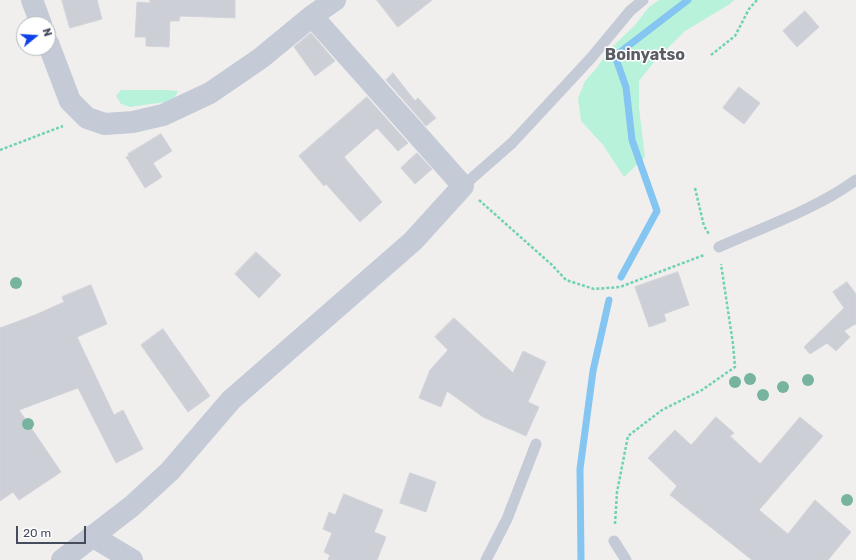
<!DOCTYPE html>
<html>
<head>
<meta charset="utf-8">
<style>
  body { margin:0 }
  #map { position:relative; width:856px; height:560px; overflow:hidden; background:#f1efee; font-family:Rubik,sans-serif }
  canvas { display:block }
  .north { position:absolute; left:16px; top:16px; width:40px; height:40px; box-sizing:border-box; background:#fff; border:1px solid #b5b8be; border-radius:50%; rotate:72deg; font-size:11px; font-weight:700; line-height:16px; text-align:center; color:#454d5d }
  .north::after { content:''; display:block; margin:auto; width:14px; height:18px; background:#0d42eb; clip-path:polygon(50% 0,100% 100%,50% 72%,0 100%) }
  .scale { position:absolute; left:16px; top:526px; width:70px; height:18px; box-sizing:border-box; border:2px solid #454d5d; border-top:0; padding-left:5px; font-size:12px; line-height:14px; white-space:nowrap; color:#454d5d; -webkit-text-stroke:3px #fff; paint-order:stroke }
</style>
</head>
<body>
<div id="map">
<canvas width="856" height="560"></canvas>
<div class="north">N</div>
<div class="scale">20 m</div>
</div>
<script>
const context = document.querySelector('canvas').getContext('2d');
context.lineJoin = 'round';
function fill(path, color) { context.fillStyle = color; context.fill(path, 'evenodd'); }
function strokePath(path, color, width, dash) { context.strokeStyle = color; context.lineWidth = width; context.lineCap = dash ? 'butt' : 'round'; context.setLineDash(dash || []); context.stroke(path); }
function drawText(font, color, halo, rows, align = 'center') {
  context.font = font + ' Rubik,sans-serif'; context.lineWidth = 3; context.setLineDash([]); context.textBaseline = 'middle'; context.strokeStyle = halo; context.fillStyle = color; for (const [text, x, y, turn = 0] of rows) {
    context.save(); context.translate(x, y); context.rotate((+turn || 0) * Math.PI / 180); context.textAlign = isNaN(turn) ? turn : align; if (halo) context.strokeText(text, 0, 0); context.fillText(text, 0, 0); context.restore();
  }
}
const green = new Path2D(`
  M 659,0 L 734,0 L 730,4 L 685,31 L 655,61 L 639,81 L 639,108 L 645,157 L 624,177 L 603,145 L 581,121 L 578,98 L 585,81 L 595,70 L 610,49 L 635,25 L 649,7 Z
  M 121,90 L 166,90 L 178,91 L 173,101 L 130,107 L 121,104 L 116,96 Z`);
const stream = new Path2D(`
  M 621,277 L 657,211 L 632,140 L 626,87 L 615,56 L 688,0
  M 581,560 L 580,469 L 593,371 L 609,300`);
const building = new Path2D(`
  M 62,0 L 97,0 L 102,19 L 70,28 Z
  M 150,0 L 235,0 L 235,18 L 180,16 L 179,21 L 170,21 L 169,47 L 146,46 L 146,37 L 135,37 L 137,2 L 150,3 Z
  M 377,0 L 432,0 L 398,27 Z
  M 805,11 L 819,27 L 797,47 L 783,31 Z
  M 311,33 L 335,61 L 315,76 L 294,47 Z
  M 393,73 L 415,101 L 418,98 L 436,118 L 426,126 L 386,80 Z
  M 739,87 L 760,103 L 744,124 L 723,108 Z
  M 367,97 L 408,143 L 398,151 L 377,128 L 344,157 L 382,202 L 360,222 L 326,184 L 324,186 L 299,156 Z
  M 161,134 L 172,151 L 153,163 L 162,177 L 145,188 L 126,157 L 129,156 L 128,154 Z
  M 417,153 L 432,169 L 415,184 L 401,168 Z
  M 256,252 L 281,275 L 259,298 L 235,274 Z
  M 678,272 L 689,305 L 664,314 L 666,321 L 649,327 L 635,287 Z
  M 847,282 L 856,294 L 856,325 L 855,324 L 844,331 L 850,337 L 836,351 L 827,343 L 810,354 L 804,347 L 844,308 L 833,292 Z
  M 91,285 L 107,324 L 77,337 L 114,415 L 123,410 L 143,449 L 116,463 L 78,388 L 19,410 L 61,472 L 19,500 L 13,492 L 0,501 L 0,328 L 35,315 L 64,302 L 62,297 Z
  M 454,318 L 513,373 L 523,351 L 546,362 L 528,402 L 539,407 L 526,436 L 483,417 L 447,391 L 441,407 L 419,398 L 430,370 L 448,350 L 435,337 Z
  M 163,329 L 210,396 L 188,412 L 141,345 Z
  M 716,417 L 734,433 L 730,436 L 760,464 L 800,417 L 823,436 L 759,510 L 788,534 L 815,500 L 851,532 L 828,560 L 752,560 L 670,495 L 677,486 L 648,458 L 675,430 L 691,445 Z
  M 410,473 L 436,482 L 426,512 L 400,503 Z
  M 344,494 L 383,510 L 374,532 L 386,537 L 377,560 L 328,560 L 330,555 L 324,552 L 332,533 L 323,529 L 329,512 L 335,515 Z`);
const path = new Path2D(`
  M 711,55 L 735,36 L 749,9 L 757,0
  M 0,150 L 63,126
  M 695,188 L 704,226 L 709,234
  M 479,200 L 552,265 L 566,280 L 594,289 L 620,287 L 704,255
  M 615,524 L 617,492 L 628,436 L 662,410 L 702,390 L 735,367 L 733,344 L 721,264`);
const lane = new Path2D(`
  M 463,186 L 512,143 L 591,58 L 630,11 L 643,0
  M 719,247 C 764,227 816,209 856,180
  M 614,541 L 626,560
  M 486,560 L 507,519 L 536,444`);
const street = new Path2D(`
  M 32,0 L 41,24
  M 48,43 L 70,101 L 87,118 L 105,124 L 133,122 L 163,115 L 210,93 L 261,58 L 312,16 L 335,0
  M 92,536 L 132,560
  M 62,560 L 132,506 L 170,471 L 231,400 L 413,241 L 463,186 L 312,16`);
const trees = [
  [16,283],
  [750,379],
  [808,380],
  [735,382],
  [783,387],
  [763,395],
  [28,424],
  [847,500]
];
const districtNames = [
  ["Boinyatso",645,55]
];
fill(green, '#b9f2da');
strokePath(stream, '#84c5f1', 7);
fill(building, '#cdcfd6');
strokePath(building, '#d2d2da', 1);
strokePath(path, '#6fd2b5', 2.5, [3, 2]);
strokePath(lane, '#c4cad6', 11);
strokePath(street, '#c4cad6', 22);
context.fillStyle = '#76b4a0';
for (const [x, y] of trees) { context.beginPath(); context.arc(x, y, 6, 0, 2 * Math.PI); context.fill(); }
drawText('bold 16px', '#5a5d64', '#fff', districtNames);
</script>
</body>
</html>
